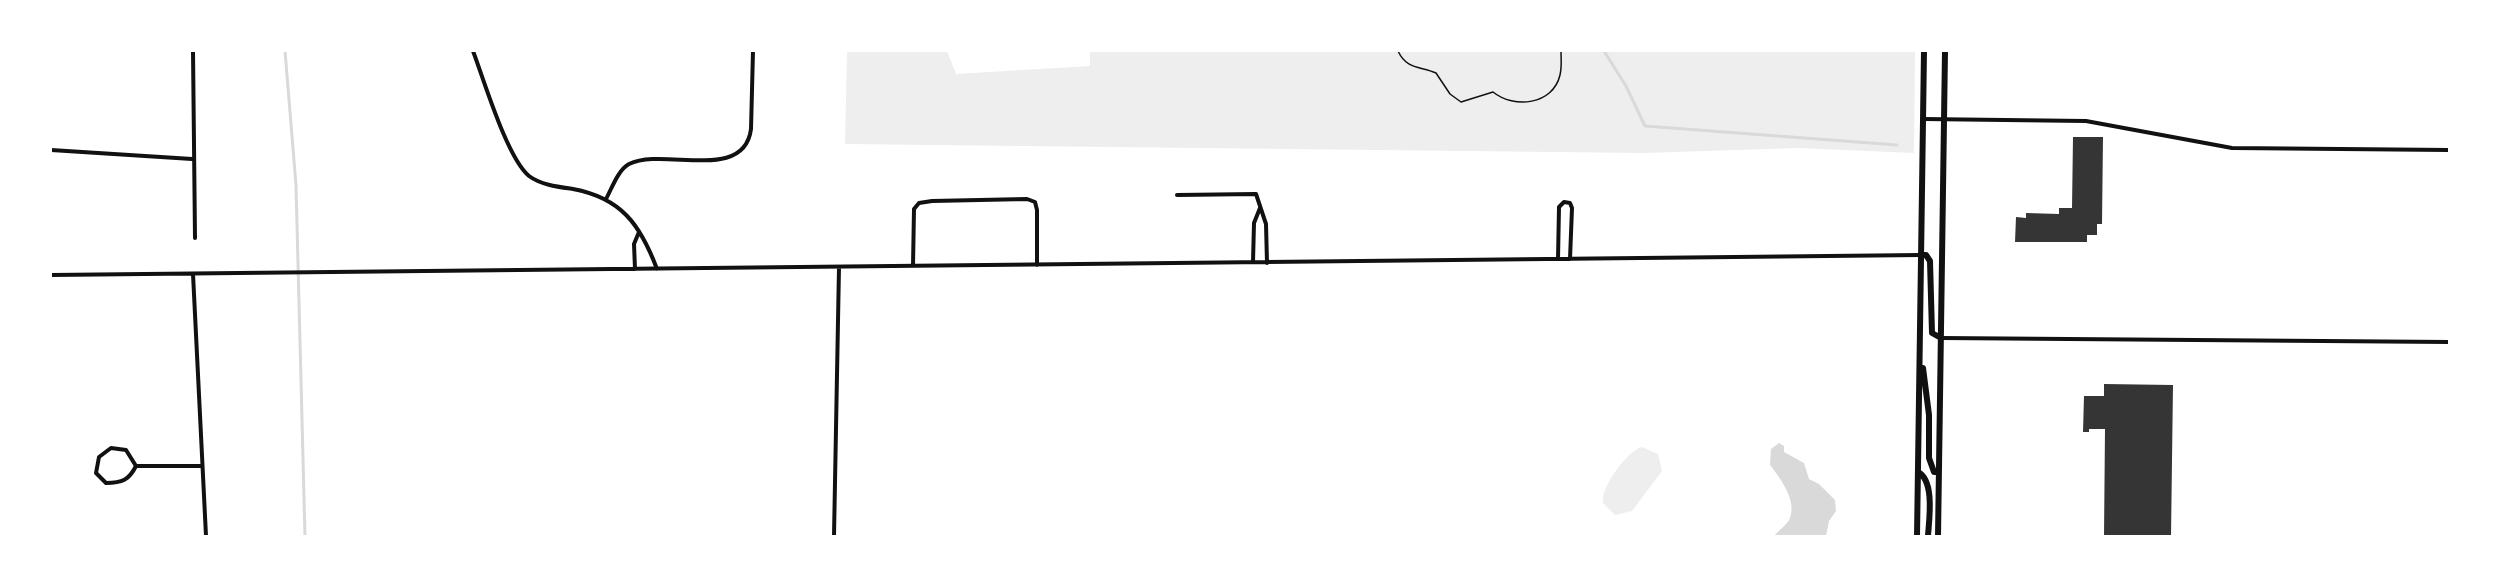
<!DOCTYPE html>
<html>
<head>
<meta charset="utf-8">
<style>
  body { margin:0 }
  #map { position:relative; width:2500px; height:587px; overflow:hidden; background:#fff; font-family:Bitter,serif }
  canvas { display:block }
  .frame { position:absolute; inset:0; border:52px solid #fff; pointer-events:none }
</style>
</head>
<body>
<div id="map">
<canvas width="2500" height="587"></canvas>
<div class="frame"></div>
</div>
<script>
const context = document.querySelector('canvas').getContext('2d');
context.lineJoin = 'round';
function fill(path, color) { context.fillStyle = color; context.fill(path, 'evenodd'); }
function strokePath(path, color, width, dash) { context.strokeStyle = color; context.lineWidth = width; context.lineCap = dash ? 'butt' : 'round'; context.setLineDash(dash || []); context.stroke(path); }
const green = new Path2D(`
  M 847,51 L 947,51 L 956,74 L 1090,66 L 1090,51 L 1915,51 L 1914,153 L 1798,148 L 1644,153 L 845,144 Z
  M 1642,447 L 1658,454 L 1662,471 L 1632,511 L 1615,515 L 1603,503 C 1600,488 1627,451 1642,447 Z`);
const water = new Path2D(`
  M 1779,443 L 1784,446 L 1784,452 L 1804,463 L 1809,479 L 1819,484 L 1835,500 L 1836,511 L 1829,521 L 1826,536 L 1774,536 C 1779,530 1788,524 1790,518 C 1797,500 1780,478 1770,465 L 1771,449 Z`);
const stream = new Path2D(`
  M 285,51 L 296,185 L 305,536
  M 1604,51 L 1626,86 L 1645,126 L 1897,145`);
const building = new Path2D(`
  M 2073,137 L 2103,137 L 2102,224 L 2097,224 L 2097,235 L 2087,235 L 2087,242 L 2015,242 L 2016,217 L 2026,218 L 2026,213 L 2059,214 L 2059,208 L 2072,208 Z
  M 2104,384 L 2173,385 L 2171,536 L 2104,536 L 2105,429 L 2089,429 L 2089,432 L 2083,432 L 2084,396 L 2104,396 Z`);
const path = new Path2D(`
  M 1398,51 C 1407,70 1420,66 1436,73 L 1450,94 L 1461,102 L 1493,92 C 1514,109 1553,105 1560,75 C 1562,67 1561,59 1561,51`);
const minor = new Path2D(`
  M 193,51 L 195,238
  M 473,51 C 484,80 507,158 529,176 C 541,185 559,187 573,189 C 621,198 640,224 657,269
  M 1923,119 L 2086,121 L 2232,148 L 2449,150
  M 51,150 L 192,159
  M 1177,195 L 1256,194 L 1266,224 L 1267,263
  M 606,199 C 612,188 618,170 629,164 C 664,147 744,183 751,129 L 753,51
  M 1558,259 L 1559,207 L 1564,202 L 1570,203 L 1572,208 L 1570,259
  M 1253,262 L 1254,223 L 1260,208
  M 913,266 L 914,209 L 919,203 L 932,201 L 1027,199 L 1035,202 L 1037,210 L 1037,265
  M 635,269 L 634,244 L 639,232
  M 193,274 L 206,536
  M 51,275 L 1921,255
  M 1941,338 L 2449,342
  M 136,466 L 126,450 L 111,448 L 99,457 L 96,473 L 106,483 C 122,483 129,480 136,466 L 201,466
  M 834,536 L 839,267`);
const primary = new Path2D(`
  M 1921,255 L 1926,255 L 1930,261 L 1932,333 L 1941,338
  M 1923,368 L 1929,415 L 1929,458 L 1934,472 L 1939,472
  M 1918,472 C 1935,481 1929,520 1928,536
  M 1917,536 L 1924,51
  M 1938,536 L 1945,51`);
fill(green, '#eee');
fill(water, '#d9d9d9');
strokePath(stream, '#d9d9d9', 3);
fill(building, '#353535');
strokePath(path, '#111', 1.5);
strokePath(minor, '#111', 4);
strokePath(primary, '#111', 6);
</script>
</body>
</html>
